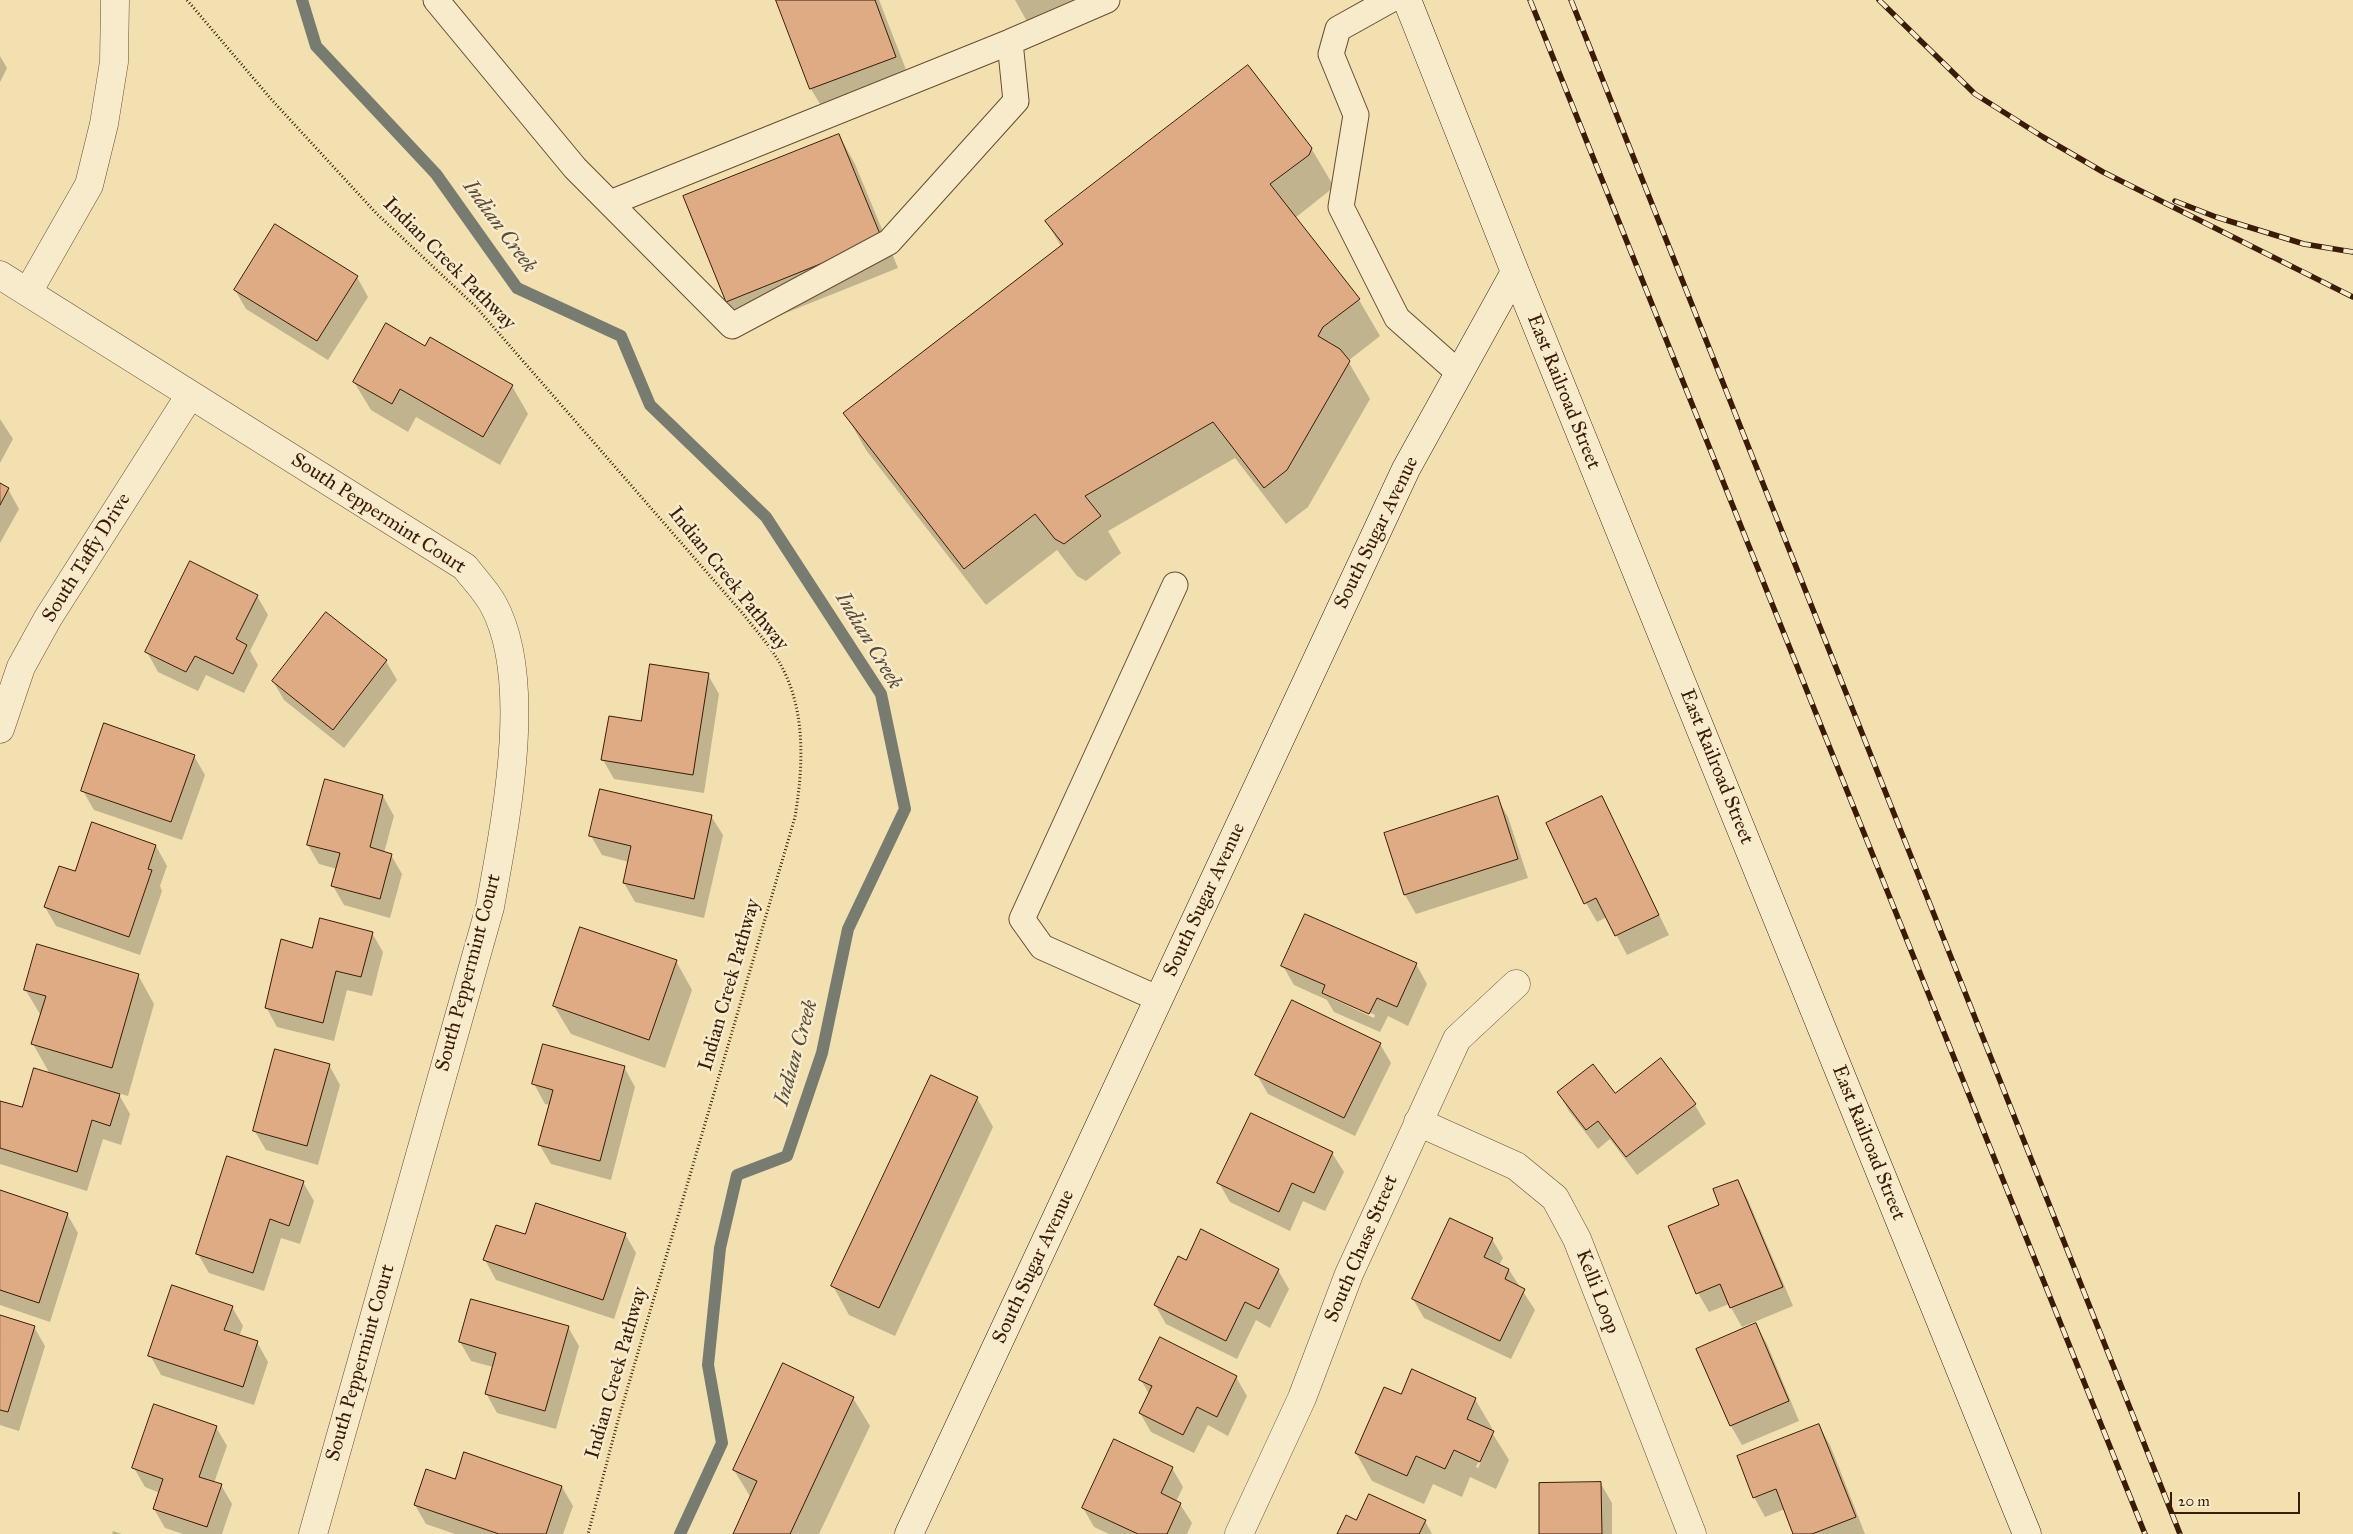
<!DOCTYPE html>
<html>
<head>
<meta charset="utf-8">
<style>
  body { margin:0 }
  #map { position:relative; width:2353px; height:1534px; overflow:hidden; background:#f2e0b1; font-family:"IM FELL Great Primer",serif }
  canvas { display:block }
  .scale { position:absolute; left:2170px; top:1492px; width:130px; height:22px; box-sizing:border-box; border:2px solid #3b1b06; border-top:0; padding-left:6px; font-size:15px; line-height:18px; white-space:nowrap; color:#3b1b06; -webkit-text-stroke:4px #f7ebcc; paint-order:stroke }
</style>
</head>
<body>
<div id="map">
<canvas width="2353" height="1534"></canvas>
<div class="scale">20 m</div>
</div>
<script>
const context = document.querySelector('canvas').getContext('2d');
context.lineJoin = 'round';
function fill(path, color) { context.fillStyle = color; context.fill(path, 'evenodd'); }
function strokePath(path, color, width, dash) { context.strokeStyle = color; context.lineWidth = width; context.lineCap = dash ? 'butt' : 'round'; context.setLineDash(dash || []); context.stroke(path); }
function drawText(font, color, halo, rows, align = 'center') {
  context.font = font + ' "IM FELL Great Primer",serif'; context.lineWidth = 5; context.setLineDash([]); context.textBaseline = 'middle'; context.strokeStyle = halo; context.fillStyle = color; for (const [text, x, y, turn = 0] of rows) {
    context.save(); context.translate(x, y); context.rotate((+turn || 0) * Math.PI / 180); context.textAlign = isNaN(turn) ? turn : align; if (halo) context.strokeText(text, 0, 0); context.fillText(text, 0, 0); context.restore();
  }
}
const shadow = new Path2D(`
  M 777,0 L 879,0 L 912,85 L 828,117 L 811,89 Z
  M 1015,0 L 1114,0 L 1034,34 Z
  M 0,56 L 7,68 L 0,82 Z
  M 839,135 L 855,164 L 898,268 L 743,330 L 727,302 L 685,197 Z
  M 1311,148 L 1333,185 L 1329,191 L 1295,218 L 1359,300 L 1380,336 L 1348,361 L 1370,399 L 1308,507 L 1286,524 L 1235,458 L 1108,531 L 1121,553 L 1086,581 L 1077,576 L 1057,550 L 986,605 L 866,450 L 845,413 L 1061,246 L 1046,221 Z
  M 357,277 L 368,297 L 328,360 L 246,309 L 235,290 Z
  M 426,347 L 512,386 L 528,414 L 500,465 L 416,417 L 408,432 L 371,410 L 354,382 Z
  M 0,419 L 13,439 L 0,463 Z
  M 0,485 L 8,489 L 19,509 L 0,543 Z
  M 257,596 L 268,615 L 250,651 L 258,665 L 244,693 L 206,675 L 198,691 L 158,672 L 147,652 Z
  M 386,661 L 397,680 L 344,748 L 284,700 L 273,681 Z
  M 708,675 L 719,694 L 704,793 L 614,779 L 603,760 Z
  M 194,756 L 205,775 L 182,840 L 94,810 L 83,791 Z
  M 383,796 L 394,816 L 384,853 L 391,855 L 402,874 L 390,918 L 344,905 L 333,886 L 337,869 L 319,864 L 308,845 Z
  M 1497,798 L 1508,817 L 1528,878 L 1416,914 L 1405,895 L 1385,834 Z
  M 1602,798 L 1669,935 L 1627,955 L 1607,917 L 1597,922 L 1586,903 Z
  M 711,816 L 723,835 L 704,918 L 635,902 L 624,883 L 629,862 L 602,855 L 591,836 Z
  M 156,846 L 167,866 L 160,886 L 162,891 L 140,955 L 56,926 L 45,907 L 76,873 Z
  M 372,933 L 383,952 L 372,996 L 347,990 L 334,1041 L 277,1027 L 266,1007 L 313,949 Z
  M 676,961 L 692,990 L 665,1068 L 571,1034 L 554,1006 Z
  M 1416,964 L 1427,984 L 1408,1026 L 1388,1016 L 1380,1032 L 1334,1012 L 1327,1000 L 1294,985 L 1283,966 ZM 1331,995 L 1375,1015 L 1374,1018 L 1331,998 Z
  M 138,975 L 154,1004 L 128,1096 L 118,1093 L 130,1114 L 121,1145 L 103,1139 L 87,1191 L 0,1164 L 0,1102 L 23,1109 L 50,1074 L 33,1044 L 41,1016 L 25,989 Z
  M 1380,1044 L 1391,1063 L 1355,1136 L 1268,1094 L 1257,1075 Z
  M 329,1065 L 340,1085 L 318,1165 L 266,1150 L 254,1130 Z
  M 624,1067 L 635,1087 L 611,1180 L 551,1164 L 539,1144 L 550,1105 L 545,1104 L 534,1084 Z
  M 1558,1092 L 1615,1095 L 1695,1105 L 1706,1124 L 1637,1175 L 1610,1139 L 1598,1149 L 1569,1111 Z
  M 977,1098 L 993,1127 L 895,1336 L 849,1315 L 833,1286 Z
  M 1332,1153 L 1344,1172 L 1325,1211 L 1303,1201 L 1290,1231 L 1230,1202 L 1219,1183 Z
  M 1737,1181 L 1748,1200 L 1793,1306 L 1742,1327 L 1729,1304 L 1709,1312 L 1698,1293 L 1721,1206 Z
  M 303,1182 L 314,1201 L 300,1244 L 281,1238 L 264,1291 L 209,1273 L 198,1254 Z
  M 0,1192 L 67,1214 L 78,1233 L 50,1322 L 0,1305 Z
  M 625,1234 L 636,1253 L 614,1319 L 496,1280 L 485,1260 Z
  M 1492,1239 L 1503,1258 L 1499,1265 L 1509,1270 L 1535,1310 L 1511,1359 L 1424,1318 L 1413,1299 Z
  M 1186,1261 L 1278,1270 L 1289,1289 L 1270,1328 L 1256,1320 L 1237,1359 L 1166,1324 L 1155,1305 Z
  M 232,1307 L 243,1326 L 239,1337 L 257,1342 L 268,1362 L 254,1405 L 161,1375 L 150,1355 Z
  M 0,1316 L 34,1327 L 45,1346 L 19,1431 L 0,1425 Z
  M 1756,1325 L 1767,1344 L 1799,1421 L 1742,1445 L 1731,1426 L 1698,1349 Z
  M 568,1327 L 579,1346 L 556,1429 L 497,1413 L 486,1393 L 493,1367 L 471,1361 L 460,1342 Z
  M 1236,1377 L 1247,1396 L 1228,1436 L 1208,1425 L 1194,1453 L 1151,1432 L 1140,1413 L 1149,1394 L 1141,1380 Z
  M 1402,1396 L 1475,1399 L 1492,1428 L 1491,1431 L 1509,1460 L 1496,1489 L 1470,1477 L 1462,1497 L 1433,1484 L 1424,1504 L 1372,1481 L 1356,1453 ZM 1485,1448 L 1487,1448 L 1478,1468 L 1476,1467 Z
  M 853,1398 L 870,1426 L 819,1534 L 734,1534 L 751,1498 L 734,1470 Z
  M 1819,1426 L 1830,1445 L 1865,1534 L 1795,1534 L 1785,1509 L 1765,1517 L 1754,1497 Z
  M 216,1427 L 227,1446 L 214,1483 L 221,1485 L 232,1504 L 222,1534 L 183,1534 L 165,1528 L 154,1509 L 160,1493 L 145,1487 L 134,1468 Z
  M 1172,1468 L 1183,1487 L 1176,1502 L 1180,1504 L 1192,1523 L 1187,1534 L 1109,1534 L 1094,1527 L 1083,1508 Z
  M 456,1480 L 562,1487 L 573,1506 L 563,1534 L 455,1534 L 426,1524 L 415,1505 Z
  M 1601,1484 L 1612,1503 L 1612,1534 L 1540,1534 Z
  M 1357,1521 L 1425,1521 L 1432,1534 L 1338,1534 Z
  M 113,1531 L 122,1534 L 112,1534 Z`);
const stream = new Path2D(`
  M 302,0 L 316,46 L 436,174 L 517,288 L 621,336 L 650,405 L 766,517 L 881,694 L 905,809 L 848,929 L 822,1053 L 787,1156 L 737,1175 L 720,1248 L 708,1365 L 722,1443 L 680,1534`);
const building = new Path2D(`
  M 776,0 L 875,0 L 896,57 L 810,89 Z
  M 1248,65 L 1312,148 L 1309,155 L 1270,184 L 1360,299 L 1323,327 L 1318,336 L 1340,349 L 1350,361 L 1287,470 L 1264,488 L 1213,422 L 1085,496 L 1101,516 L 1064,544 L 1055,539 L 1035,514 L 964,569 L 843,413 L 1063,244 L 1045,221 Z
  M 839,134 L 882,239 L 726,302 L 683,196 Z
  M 275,224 L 358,276 L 317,341 L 234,290 Z
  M 386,323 L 425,346 L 430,337 L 513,385 L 483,437 L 400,389 L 392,404 L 353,382 Z
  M 0,483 L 9,488 L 0,505 Z
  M 190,561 L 258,595 L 236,639 L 247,645 L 233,674 L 195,656 L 186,672 L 145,652 Z
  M 326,612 L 387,660 L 333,730 L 272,681 Z
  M 650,664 L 709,673 L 693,775 L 601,760 L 609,716 L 641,721 Z
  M 104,723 L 195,755 L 171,822 L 81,791 Z
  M 325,779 L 383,795 L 370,847 L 392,854 L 380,899 L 331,886 L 340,853 L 307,845 Z
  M 600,789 L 712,815 L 694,899 L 623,883 L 631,846 L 589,836 Z
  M 1498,796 L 1518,859 L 1404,895 L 1384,833 Z
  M 1602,796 L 1659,915 L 1615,936 L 1596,898 L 1584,904 L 1546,823 Z
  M 92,822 L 156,845 L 148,869 L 152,870 L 129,937 L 44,907 L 59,866 L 75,871 Z
  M 1305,914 L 1417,963 L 1397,1007 L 1377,998 L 1369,1014 L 1322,993 L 1325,985 L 1281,966 Z
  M 320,918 L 373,932 L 361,977 L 336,971 L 323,1023 L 265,1008 L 281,939 L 312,948 Z
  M 580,927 L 677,960 L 649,1040 L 553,1006 Z
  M 37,944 L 139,974 L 112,1068 L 31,1044 L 46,996 L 24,990 Z
  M 1292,1000 L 1381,1043 L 1344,1118 L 1255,1075 Z
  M 543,1044 L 625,1066 L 600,1161 L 538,1145 L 553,1090 L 532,1084 Z
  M 275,1049 L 330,1064 L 307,1146 L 253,1131 Z
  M 1661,1058 L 1696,1104 L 1626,1157 L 1598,1121 L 1586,1130 L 1557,1092 L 1593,1064 L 1615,1093 Z
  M 34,1068 L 120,1094 L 110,1126 L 92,1120 L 77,1172 L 0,1148 L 0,1101 L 22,1107 Z
  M 931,1075 L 978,1097 L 879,1308 L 831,1286 Z
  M 1251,1113 L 1333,1152 L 1314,1193 L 1292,1183 L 1279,1212 L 1217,1183 Z
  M 227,1156 L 304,1181 L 289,1226 L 270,1219 L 253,1273 L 196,1254 Z
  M 1738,1180 L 1783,1287 L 1730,1308 L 1720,1284 L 1696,1294 L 1668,1226 L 1719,1205 L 1713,1189 Z
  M 0,1190 L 68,1213 L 39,1303 L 0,1290 Z
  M 536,1203 L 626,1233 L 603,1300 L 483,1260 L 496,1225 L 525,1234 Z
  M 1450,1218 L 1493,1238 L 1484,1257 L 1509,1269 L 1505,1279 L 1525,1289 L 1500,1341 L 1412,1299 Z
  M 1201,1229 L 1279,1269 L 1259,1309 L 1245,1302 L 1226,1341 L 1154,1305 L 1178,1256 L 1186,1260 Z
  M 172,1285 L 233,1306 L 224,1330 L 258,1341 L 243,1387 L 148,1356 Z
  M 471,1299 L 569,1326 L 545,1411 L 485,1394 L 496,1353 L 459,1342 Z
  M 0,1315 L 35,1326 L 8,1412 L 0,1410 Z
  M 1756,1323 L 1789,1401 L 1730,1426 L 1696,1349 Z
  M 1160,1337 L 1237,1376 L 1217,1417 L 1197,1407 L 1183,1435 L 1139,1413 L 1152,1386 L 1139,1380 Z
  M 783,1363 L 854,1397 L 790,1534 L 733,1534 L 757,1481 L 733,1470 Z
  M 1412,1369 L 1476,1398 L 1467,1419 L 1494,1431 L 1480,1462 L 1454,1450 L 1445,1469 L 1416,1456 L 1407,1476 L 1355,1453 L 1384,1387 L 1401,1394 Z
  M 154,1404 L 217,1426 L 199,1477 L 222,1484 L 207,1527 L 153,1509 L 163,1479 L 132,1468 Z
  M 1819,1424 L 1856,1517 L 1812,1534 L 1793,1534 L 1776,1489 L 1753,1498 L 1737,1456 Z
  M 1114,1439 L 1173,1467 L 1161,1493 L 1181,1503 L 1167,1534 L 1138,1534 L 1082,1508 Z
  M 464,1452 L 562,1486 L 546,1534 L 499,1534 L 414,1505 L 426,1469 L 455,1479 Z
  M 1601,1482 L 1602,1534 L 1539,1534 L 1539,1483 Z
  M 1369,1494 L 1426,1520 L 1419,1534 L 1337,1534 L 1346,1515 L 1356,1520 Z`);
const path = new Path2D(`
  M 187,0 L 271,99 L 376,213 L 476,307 L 744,615 C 753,627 764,639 772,651 C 807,700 804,762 795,817 L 617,1424 L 588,1534`);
const lane = new Path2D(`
  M 436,0 L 575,168 L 732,326 L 889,242 L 1016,101 L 1010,42
  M 1390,0 L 1338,29 L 1331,54 L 1356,115 L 1341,207 L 1397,318 L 1459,373
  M 610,203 L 1010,42 L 1107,0
  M 1159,999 L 1042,947 L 1022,919 L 1175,585`);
const street = new Path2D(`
  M 0,275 L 465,567 C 474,579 486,591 493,604 C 535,680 505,823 490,907 L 313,1534
  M 28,292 L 89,185 L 104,124 L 114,62 L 115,0
  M 0,729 L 21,667 L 48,618 L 190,395
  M 1418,1122 L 1516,1166 L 1555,1198 L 1577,1239 L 1692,1534
  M 1239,1534 L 1302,1398 L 1349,1274 L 1457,1039 L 1516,984`);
const secondary = new Path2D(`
  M 1407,0 L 1515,272 L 2027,1534
  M 909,1534 L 1406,469 L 1515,272`);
const rail = new Path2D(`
  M 1530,0 L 2145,1534
  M 1571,0 L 2180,1534
  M 1879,0 L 1975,94 L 2043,137 L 2103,172 L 2353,297
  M 2175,201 L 2216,217 L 2304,244 L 2353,252`);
const streetNames = [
  ["Indian Creek Pathway",449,264,45],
  ["East Railroad Street",1563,392,68],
  ["South Peppermint Court",378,514,33],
  ["South Sugar Avenue",1377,533,-64],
  ["South Taffy Drive",87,558,-58],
  ["Indian Creek Pathway",728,579,51],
  ["East Railroad Street",1716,767,68],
  ["South Sugar Avenue",1205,900,-65],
  ["South Peppermint Court",469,973,-75],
  ["Indian Creek Pathway",730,985,-74],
  ["East Railroad Street",1868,1143,68],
  ["South Chase Street",1362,1249,-67],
  ["South Sugar Avenue",1034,1267,-65],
  ["Kelli Loop",1597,1292,69],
  ["South Peppermint Court",361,1363,-74],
  ["Indian Creek Pathway",617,1373,-74]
];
const waterNames = [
  ["Indian Creek",499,227,54],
  ["Indian Creek",868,641,59],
  ["Indian Creek",797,1053,-74]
];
fill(shadow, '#0003');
strokePath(stream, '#777b70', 12);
fill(building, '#deab85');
strokePath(building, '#3b1b06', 1);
strokePath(lane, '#694c31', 27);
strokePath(street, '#694c31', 29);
strokePath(secondary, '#3b1b06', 29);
strokePath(path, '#3b1b06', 3, [1, 2.5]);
strokePath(lane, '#f7ebcc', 25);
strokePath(street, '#f7ebcc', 28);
strokePath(secondary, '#f7ebcc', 28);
strokePath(rail, '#3b1b06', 5.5);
strokePath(rail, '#f7ebcc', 4, [11]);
drawText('20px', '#3b1b06', '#f7ebcc', streetNames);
drawText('italic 21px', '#594b3b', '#f7ebcc', waterNames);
</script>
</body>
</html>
